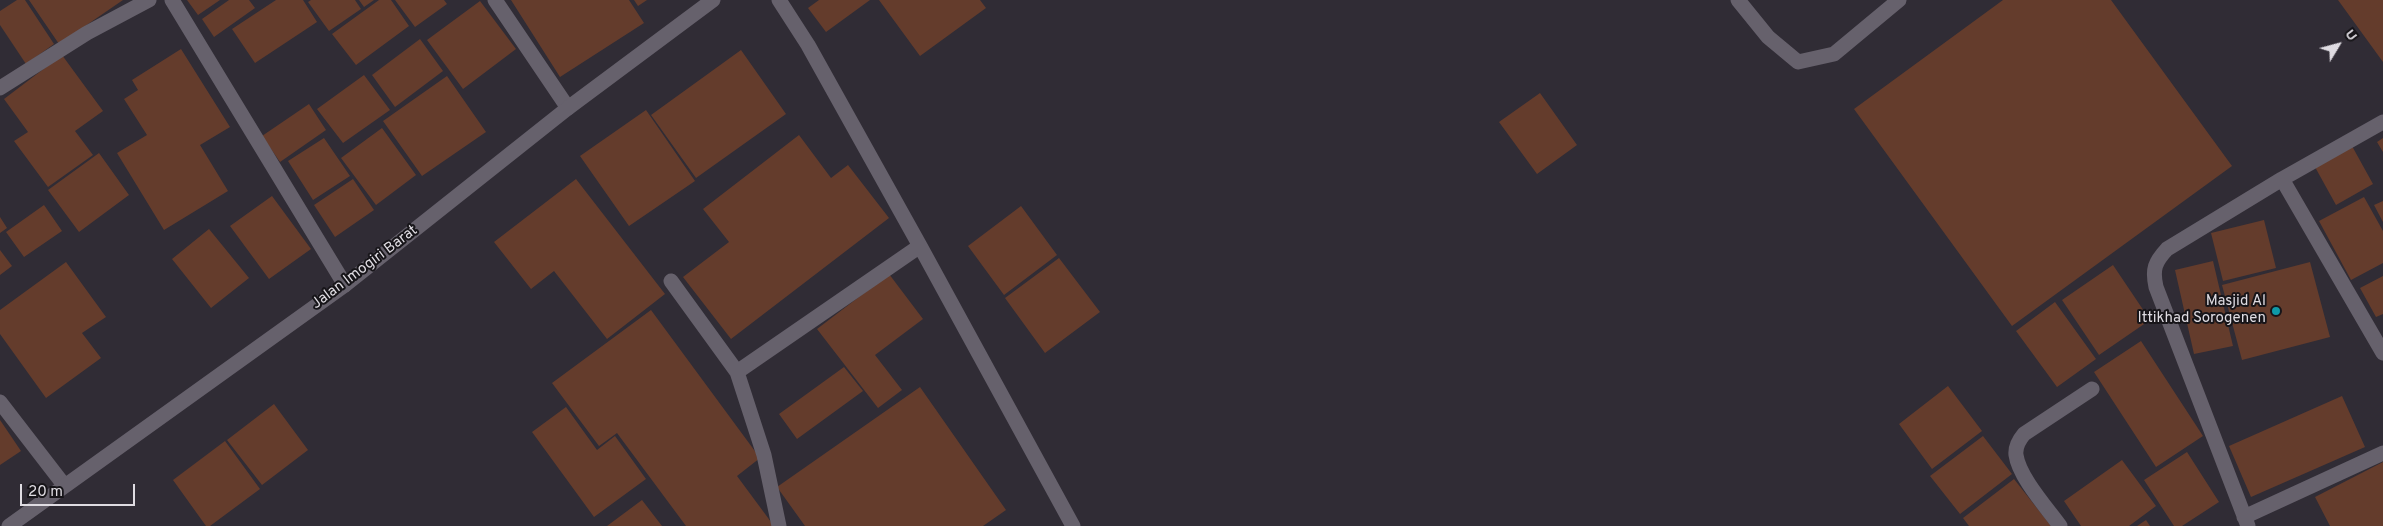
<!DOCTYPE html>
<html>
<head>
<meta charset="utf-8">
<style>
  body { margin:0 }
  #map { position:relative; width:2383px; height:526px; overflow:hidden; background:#302c35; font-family:Overpass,sans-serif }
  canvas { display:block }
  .north { position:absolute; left:2313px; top:20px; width:50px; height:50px; -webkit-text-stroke:4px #171519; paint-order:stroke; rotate:53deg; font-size:14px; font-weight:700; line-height:20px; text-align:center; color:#dfdce2 }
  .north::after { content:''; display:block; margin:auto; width:18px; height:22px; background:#dfdce2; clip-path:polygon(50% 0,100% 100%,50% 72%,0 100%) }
  .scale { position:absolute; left:20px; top:484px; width:115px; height:22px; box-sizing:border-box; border:2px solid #dfdce2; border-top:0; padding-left:6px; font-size:15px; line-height:18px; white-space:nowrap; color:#dfdce2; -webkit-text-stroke:4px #171519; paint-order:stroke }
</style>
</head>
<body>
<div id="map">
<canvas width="2383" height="526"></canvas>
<div class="north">U</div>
<div class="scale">20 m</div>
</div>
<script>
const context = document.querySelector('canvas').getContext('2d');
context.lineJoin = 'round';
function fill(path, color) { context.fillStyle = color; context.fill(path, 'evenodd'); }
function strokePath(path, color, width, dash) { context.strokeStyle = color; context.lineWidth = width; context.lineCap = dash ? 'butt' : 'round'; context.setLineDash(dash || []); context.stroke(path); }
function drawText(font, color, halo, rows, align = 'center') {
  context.font = font + ' Overpass,sans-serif'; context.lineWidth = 4; context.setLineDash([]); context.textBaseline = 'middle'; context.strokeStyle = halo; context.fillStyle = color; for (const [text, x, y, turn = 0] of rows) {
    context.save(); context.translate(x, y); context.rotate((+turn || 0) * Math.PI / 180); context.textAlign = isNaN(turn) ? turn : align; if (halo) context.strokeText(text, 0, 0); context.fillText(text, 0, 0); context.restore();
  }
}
const building = new Path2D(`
  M 17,0 L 25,0 L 54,44 L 26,64 L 0,25 L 0,11 Z
  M 29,0 L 123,0 L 59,44 Z
  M 187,0 L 220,0 L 198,15 Z
  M 229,0 L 249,0 L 255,8 L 214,37 L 202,19 Z
  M 276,0 L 303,0 L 317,22 L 255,63 L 232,29 Z
  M 311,0 L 355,0 L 361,9 L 329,31 L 308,2 Z
  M 359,0 L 374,0 L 364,7 Z
  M 379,0 L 391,0 L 409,26 L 356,65 L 332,34 Z
  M 395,0 L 444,0 L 447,4 L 415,27 Z
  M 511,0 L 629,0 L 644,23 L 560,77 Z
  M 634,0 L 647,0 L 638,6 Z
  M 819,0 L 870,0 L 826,32 L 808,8 Z
  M 879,0 L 980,0 L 986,8 L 920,56 Z
  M 2003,0 L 2111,0 L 2232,166 L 2012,326 L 1854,109 Z
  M 2338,0 L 2383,0 L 2383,62 Z
  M 480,1 L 516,49 L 463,89 L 427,40 Z
  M 420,39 L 443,71 L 395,107 L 372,75 Z
  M 181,49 L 230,127 L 200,145 L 228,191 L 164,230 L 117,153 L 147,135 L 124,99 L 138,90 L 132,80 Z
  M 741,50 L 786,114 L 696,178 L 651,115 Z
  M 62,55 L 103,111 L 75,131 L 93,155 L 48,187 L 14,141 L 28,132 L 4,99 Z
  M 364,75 L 390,110 L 343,143 L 317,109 Z
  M 447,76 L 486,132 L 422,176 L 383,121 Z
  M 1540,93 L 1577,145 L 1537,174 L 1499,122 Z
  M 309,104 L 326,130 L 280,162 L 262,136 Z
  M 646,110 L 695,181 L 629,226 L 580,156 Z
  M 382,128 L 416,175 L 376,205 L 341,158 Z
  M 799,135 L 831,178 L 848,165 L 889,218 L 731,339 L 683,277 L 729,242 L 703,209 Z
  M 324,138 L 350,176 L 313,200 L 288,161 Z
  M 2383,138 L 2383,152 L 2377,142 Z
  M 2352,146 L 2373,184 L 2336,205 L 2315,167 Z
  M 99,153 L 129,195 L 79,232 L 48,190 Z
  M 353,179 L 374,210 L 335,237 L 314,205 Z
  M 576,179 L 665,294 L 607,339 L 554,271 L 531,289 L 494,242 Z
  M 272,196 L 311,249 L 269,279 L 230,226 Z
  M 2364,197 L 2383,231 L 2383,263 L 2351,280 L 2319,221 Z
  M 2383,201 L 2383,222 L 2374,205 Z
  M 44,205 L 62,231 L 24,257 L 6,232 Z
  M 1021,206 L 1057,255 L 1004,295 L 968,246 Z
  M 0,217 L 7,228 L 0,233 Z
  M 2264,220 L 2276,268 L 2223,281 L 2211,233 Z
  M 209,229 L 249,278 L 211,308 L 172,259 Z
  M 0,250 L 12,266 L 0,275 Z
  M 1059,258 L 1100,312 L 1045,353 L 1005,298 Z
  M 2213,261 L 2233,346 L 2194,354 L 2175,270 Z
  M 66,262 L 106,317 L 82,333 L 101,358 L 46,398 L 0,334 L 0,310 Z
  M 2310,262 L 2330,337 L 2242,360 L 2222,285 Z
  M 2113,265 L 2150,320 L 2099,355 L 2062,300 Z
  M 889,274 L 923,319 L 875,355 L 902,390 L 878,408 L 817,329 Z
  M 2383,276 L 2383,314 L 2376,317 L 2360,288 Z
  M 2055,302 L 2096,359 L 2057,387 L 2016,331 Z
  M 651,310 L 760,458 L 737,476 L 774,526 L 686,526 L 617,433 L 599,446 L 552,383 Z
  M 2141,341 L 2203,436 L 2156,467 L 2094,372 Z
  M 844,367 L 863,391 L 797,439 L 779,414 Z
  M 1948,386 L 1982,431 L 1932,469 L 1899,424 Z
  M 920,387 L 1006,510 L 983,526 L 805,526 L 777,487 Z
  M 2342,396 L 2365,447 L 2251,497 L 2229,446 Z
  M 274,404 L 308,450 L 262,485 L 227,440 Z
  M 566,407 L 597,450 L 615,436 L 646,479 L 594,517 L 532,432 Z
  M 0,420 L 21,451 L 0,465 Z
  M 1983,436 L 2012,474 L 1960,514 L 1930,476 Z
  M 225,441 L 260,489 L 210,526 L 206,526 L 173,480 Z
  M 2187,452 L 2219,502 L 2182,526 L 2174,526 L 2144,480 Z
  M 2122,460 L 2156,506 L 2129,526 L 2081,526 L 2064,501 Z
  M 2383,462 L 2383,526 L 2330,526 L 2315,497 Z
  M 2014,479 L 2051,526 L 1969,526 L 1963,518 Z
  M 642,500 L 662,526 L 607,526 Z
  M 2146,520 L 2150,526 L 2137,526 Z`);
const lane = new Path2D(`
  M 1738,0 L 1768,37 L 1798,62 L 1834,54 L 1899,0`);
const street = new Path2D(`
  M 172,0 L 345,285
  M 495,0 L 568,108
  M 779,0 L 808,45 L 920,246 L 1073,526
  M 0,88 L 87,33 L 149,0
  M 2282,179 L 2383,353
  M 671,281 L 737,372 L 764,455 L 779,526
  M 737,372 L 920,246
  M 0,402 L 64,485
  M 2244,517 L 2383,453
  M 2060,526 C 2047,508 2019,477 2016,455 C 2015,447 2019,440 2024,434 L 2092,389
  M 2248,526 L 2156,287 C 2152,269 2155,262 2167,249 L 2282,179 L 2383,122`);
const secondary = new Path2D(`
  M 9,526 L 345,285 L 568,108 L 713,0`);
const markers = [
  [2276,311,5,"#0f9aa8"]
];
const streetNames = [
  ["Jalan Imogiri Barat",365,268,-37]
];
const poiNames = [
  ["Masjid Al",2266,302],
  ["Ittikhad Sorogenen",2266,319]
];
fill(building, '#643c2c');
strokePath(lane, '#66616c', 15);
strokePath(street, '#66616c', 15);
strokePath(secondary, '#66616c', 15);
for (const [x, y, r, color] of markers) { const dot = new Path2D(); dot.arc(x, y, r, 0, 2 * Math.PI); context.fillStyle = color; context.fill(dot); strokePath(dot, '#171519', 2); }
drawText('15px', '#dfdce2', '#171519', streetNames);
drawText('15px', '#dfdce2', '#171519', poiNames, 'right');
</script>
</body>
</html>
